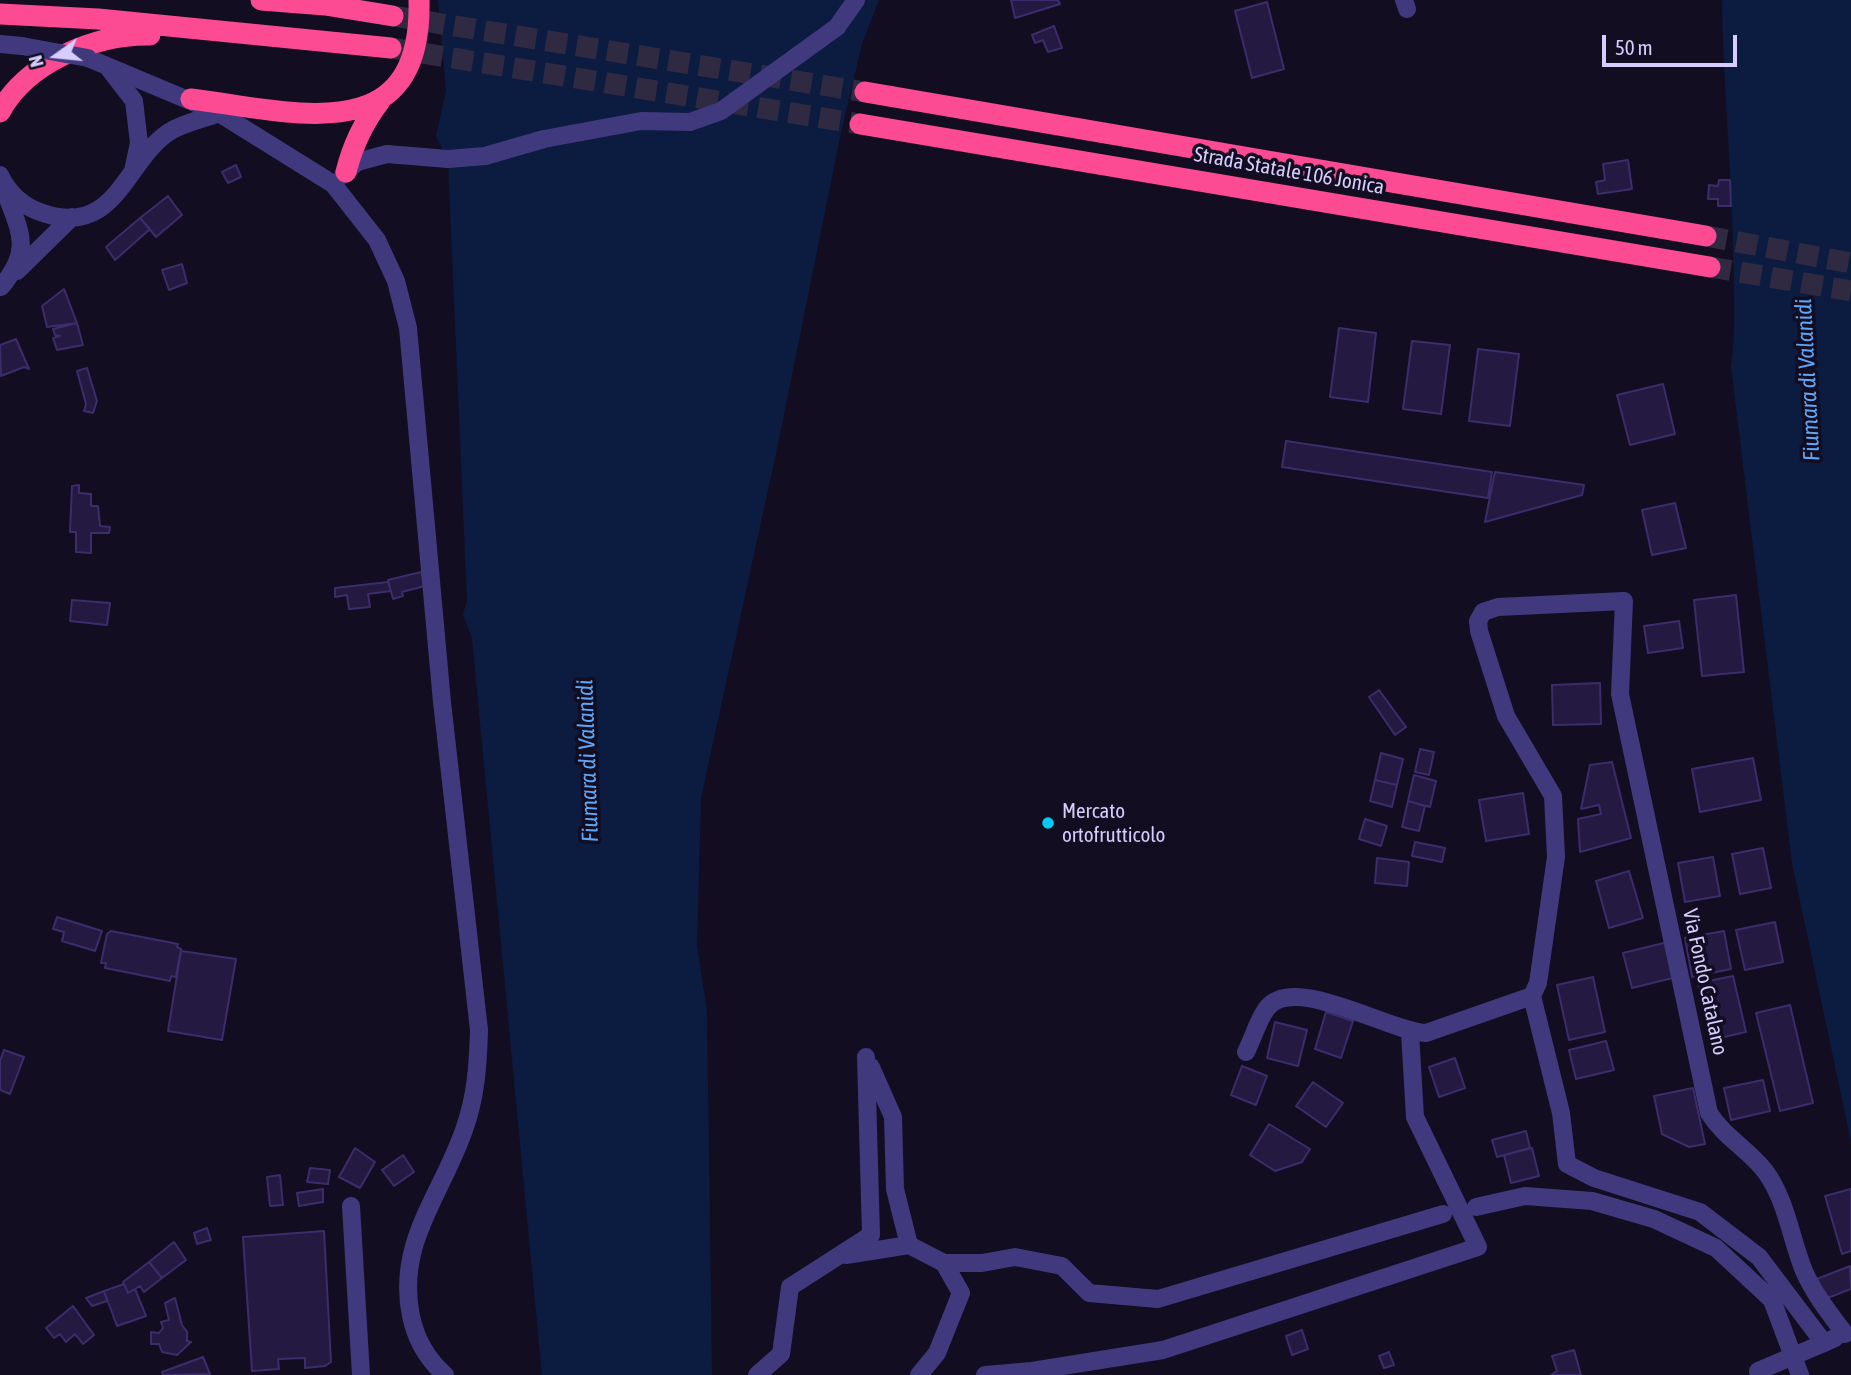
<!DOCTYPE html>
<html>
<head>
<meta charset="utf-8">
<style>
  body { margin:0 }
  #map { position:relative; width:1851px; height:1375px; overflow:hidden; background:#120d20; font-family:"Asap Condensed",sans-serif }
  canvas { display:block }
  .north { position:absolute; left:21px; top:21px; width:70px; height:70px; -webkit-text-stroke:5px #120d20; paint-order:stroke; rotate:255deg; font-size:19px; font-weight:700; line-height:28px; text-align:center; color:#d6cdfe }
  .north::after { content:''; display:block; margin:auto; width:24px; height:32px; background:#d6cdfe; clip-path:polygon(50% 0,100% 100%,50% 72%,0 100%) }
  .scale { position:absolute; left:1602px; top:35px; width:135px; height:32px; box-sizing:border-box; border:4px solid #d6cdfe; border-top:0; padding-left:9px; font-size:21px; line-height:24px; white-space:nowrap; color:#d6cdfe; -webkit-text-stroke:5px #120d20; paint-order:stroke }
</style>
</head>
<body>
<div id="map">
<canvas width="1851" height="1375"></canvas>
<div class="north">N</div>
<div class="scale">50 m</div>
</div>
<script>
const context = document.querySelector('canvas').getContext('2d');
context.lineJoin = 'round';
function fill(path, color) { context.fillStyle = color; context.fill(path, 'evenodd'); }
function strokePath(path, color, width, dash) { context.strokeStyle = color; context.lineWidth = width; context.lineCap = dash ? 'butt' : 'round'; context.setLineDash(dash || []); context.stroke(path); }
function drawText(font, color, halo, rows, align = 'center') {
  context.font = font + ' "Asap Condensed",sans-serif'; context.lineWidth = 7; context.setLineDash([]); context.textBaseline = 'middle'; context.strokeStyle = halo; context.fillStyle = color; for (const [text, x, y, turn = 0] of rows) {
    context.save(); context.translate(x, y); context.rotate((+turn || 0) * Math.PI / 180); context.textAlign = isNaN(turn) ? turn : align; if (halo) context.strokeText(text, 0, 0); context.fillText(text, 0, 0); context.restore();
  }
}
const water = new Path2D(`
  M 438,0 L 879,0 L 862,44 L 840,137 L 778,444 L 701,798 L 697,946 L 707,1011 L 712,1375 L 542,1375 L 472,638 L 463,614 L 467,601 L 448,160 L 436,136 L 446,91 Z
  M 1722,0 L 1851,0 L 1851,1142 L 1792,863 L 1731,367 C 1736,329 1734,293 1733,255 C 1732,170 1723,85 1722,0 Z`);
const building = new Path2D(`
  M 1011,0 L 1058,0 L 1060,4 L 1015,18 Z
  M 1267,2 L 1284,69 L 1252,78 L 1235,11 Z
  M 1054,26 L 1062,48 L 1048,52 L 1043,40 L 1035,43 L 1032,35 Z
  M 1628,160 L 1632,189 L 1598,194 L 1596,182 L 1605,180 L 1603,164 Z
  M 236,165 L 241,177 L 228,183 L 222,172 Z
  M 1719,180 L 1730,180 L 1731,206 L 1718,206 L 1718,199 L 1708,199 L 1709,185 L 1718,186 Z
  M 168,196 L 182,215 L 156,237 L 140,218 Z
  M 140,218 L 150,229 L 115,260 L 106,247 Z
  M 182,264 L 187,283 L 169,290 L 162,270 Z
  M 64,289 L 77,323 L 47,327 L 42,306 Z
  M 77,323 L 83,345 L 57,350 L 53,338 L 60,336 L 55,335 L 53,329 Z
  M 1339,328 L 1376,333 L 1368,402 L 1330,397 Z
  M 16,339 L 29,369 L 24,367 L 1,376 L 0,345 Z
  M 1412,341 L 1450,345 L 1441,414 L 1403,409 Z
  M 1478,349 L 1519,354 L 1510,426 L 1469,421 Z
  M 87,368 L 97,401 L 93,413 L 84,411 L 86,404 L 77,371 Z
  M 1663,384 L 1675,434 L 1630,445 L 1617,395 Z
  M 1286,441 L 1492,472 L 1488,498 L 1282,467 Z
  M 1495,472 L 1584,485 L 1582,495 L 1485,522 Z
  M 79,485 L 79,493 L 91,494 L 91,506 L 98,506 L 100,526 L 110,527 L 109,533 L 91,533 L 91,553 L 76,552 L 76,532 L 70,532 L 72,486 Z
  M 1675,503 L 1686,548 L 1652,555 L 1642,510 Z
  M 421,572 L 425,586 L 402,592 L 403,596 L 393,599 L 388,580 Z
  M 388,582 L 391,591 L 368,594 L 370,607 L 349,609 L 347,595 L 335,597 L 335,588 Z
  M 1736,595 L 1744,672 L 1702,676 L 1694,600 Z
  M 72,600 L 110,603 L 107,625 L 70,621 Z
  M 1679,621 L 1683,648 L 1648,653 L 1644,626 Z
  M 1600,683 L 1601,724 L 1553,725 L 1552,685 Z
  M 1379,690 L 1406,727 L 1395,735 L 1369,697 Z
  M 1420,749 L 1434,752 L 1429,775 L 1415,772 Z
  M 1381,753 L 1403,759 L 1397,785 L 1375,780 Z
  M 1753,758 L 1761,800 L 1700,812 L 1692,769 Z
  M 1612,762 L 1631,838 L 1580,852 L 1578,819 L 1601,814 L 1599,805 L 1581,809 L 1590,765 Z
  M 1414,775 L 1436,781 L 1430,807 L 1408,801 Z
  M 1375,780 L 1397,785 L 1392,807 L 1370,801 Z
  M 1523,793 L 1529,834 L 1486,841 L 1479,800 Z
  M 1408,801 L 1425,806 L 1419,831 L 1402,827 Z
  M 1365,819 L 1387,826 L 1381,846 L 1359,839 Z
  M 1415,842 L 1445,848 L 1442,862 L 1412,856 Z
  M 1763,848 L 1771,888 L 1740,894 L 1732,854 Z
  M 1713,857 L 1720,896 L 1685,902 L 1678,863 Z
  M 1377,858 L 1409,862 L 1407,886 L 1375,883 Z
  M 1629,871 L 1643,918 L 1609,928 L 1596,881 Z
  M 57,917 L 102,931 L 95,951 L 62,941 L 64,932 L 53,929 Z
  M 1775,922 L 1783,962 L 1745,970 L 1736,930 Z
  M 111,931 L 178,944 L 177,947 L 181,949 L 176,977 L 171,976 L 170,981 L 105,968 L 106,963 L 101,963 L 107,934 Z
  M 1724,931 L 1731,969 L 1692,977 L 1685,938 Z
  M 1668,942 L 1677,977 L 1632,988 L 1623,953 Z
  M 181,951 L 236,959 L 222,1040 L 168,1031 Z
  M 1733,976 L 1746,1032 L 1711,1040 L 1698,983 Z
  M 1593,977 L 1605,1032 L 1569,1040 L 1557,985 Z
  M 1790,1005 L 1813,1103 L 1780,1111 L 1756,1013 Z
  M 1326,1012 L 1353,1021 L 1341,1058 L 1315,1049 Z
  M 1275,1022 L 1307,1030 L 1298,1066 L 1267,1058 Z
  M 1606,1041 L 1614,1070 L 1576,1079 L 1569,1050 Z
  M 4,1050 L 24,1057 L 10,1094 L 0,1090 L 0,1061 Z
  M 1455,1058 L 1465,1088 L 1439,1097 L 1429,1067 Z
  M 1242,1066 L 1267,1076 L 1256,1105 L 1231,1095 Z
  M 1763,1080 L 1770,1111 L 1731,1120 L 1724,1088 Z
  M 1313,1082 L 1343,1103 L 1326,1127 L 1296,1106 Z
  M 1693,1088 L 1705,1144 L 1689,1147 L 1662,1134 L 1654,1096 Z
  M 1269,1124 L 1310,1149 L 1302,1162 L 1275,1171 L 1250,1155 Z
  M 1526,1131 L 1530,1148 L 1497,1157 L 1492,1140 Z
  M 355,1148 L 375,1162 L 360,1188 L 339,1177 Z
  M 1532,1148 L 1539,1176 L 1511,1183 L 1504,1155 Z
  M 403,1155 L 414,1172 L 394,1186 L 382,1170 Z
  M 310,1168 L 330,1170 L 328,1184 L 307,1182 Z
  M 280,1175 L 283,1205 L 270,1206 L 267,1177 Z
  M 323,1189 L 323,1202 L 299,1206 L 297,1193 Z
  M 1851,1189 L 1851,1251 L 1842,1254 L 1825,1196 Z
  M 207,1228 L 211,1240 L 197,1244 L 194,1233 Z
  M 324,1231 L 331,1362 L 325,1366 L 305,1368 L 305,1358 L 278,1359 L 279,1369 L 252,1371 L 243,1237 Z
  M 174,1242 L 186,1260 L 162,1278 L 149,1262 Z
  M 149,1262 L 162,1278 L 144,1292 L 140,1286 L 128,1293 L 123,1282 Z
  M 1850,1266 L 1851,1289 L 1825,1299 L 1817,1279 Z
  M 124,1284 L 128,1293 L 135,1289 L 146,1316 L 117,1326 L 104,1291 Z
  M 104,1291 L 107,1301 L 92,1306 L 86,1298 Z
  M 175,1298 L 182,1325 L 187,1332 L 187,1341 L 191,1342 L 177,1355 L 162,1352 L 159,1344 L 151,1344 L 151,1332 L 159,1333 L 163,1328 L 161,1322 L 169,1320 L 165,1303 Z
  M 73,1306 L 94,1335 L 83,1344 L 75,1334 L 66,1342 L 60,1334 L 54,1338 L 46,1328 Z
  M 1302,1330 L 1308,1349 L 1292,1355 L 1286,1336 Z
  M 1574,1350 L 1581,1375 L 1551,1375 L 1557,1371 L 1552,1356 Z
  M 1389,1352 L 1394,1365 L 1384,1368 L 1379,1356 Z
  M 203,1357 L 210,1374 L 163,1375 L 162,1372 Z`);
const highwayTunnel = new Path2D(`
  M 393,16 L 865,92
  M 391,48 L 860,124
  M 1706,236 L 1851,263
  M 1710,267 L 1851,291`);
const minor = new Path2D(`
  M 1404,0 L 1407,9
  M 0,44 L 22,46
  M 88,58 L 219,113 L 333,184 L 377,240 L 396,281 L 408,328 L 442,702 L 479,1030 C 478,1065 476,1097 464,1130 C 441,1196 396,1243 411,1316 C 416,1340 427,1359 445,1375
  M 107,66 L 134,101 L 139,143 L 133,171
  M 0,175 C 9,194 24,207 43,213 C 116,238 125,161 169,132 C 183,123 203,119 219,113
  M 343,175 L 357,162 L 387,154 L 448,159 L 485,156 L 544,139 L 641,121 L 690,122 L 721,111 L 837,27 L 856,0
  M 17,271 L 72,217
  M 1,287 C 34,248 19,231 4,188
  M 1532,996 L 1561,1113 L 1567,1164 L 1594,1178 L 1700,1212 L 1759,1257 L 1824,1343 L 1835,1338
  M 1246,1052 C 1253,1038 1258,1020 1267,1008 C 1294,973 1390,1032 1426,1033 L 1532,996 L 1538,983 L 1556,857 L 1553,796 L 1506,716 L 1479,631 L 1478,621 L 1483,612 L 1498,607 L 1624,601 L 1620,694 L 1709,1113 C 1724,1137 1748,1149 1765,1171 C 1786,1199 1791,1239 1804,1271 C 1814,1294 1830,1314 1845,1334
  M 871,1067 L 893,1117 L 895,1189 L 909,1245 L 944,1263 L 961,1293 L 937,1353 L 919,1375
  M 351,1206 L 361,1375
  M 1476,1207 L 1525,1196 L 1592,1201 L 1654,1219 L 1716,1248 L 1772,1300 L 1800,1375
  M 846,1255 L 909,1245
  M 944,1263 L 982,1263 L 1015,1257 L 1062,1266 L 1089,1293 L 1158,1299 L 1443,1214
  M 757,1375 L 781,1354 L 790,1287 L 871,1235 L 866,1057
  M 985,1375 L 1032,1371 L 1163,1350 L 1478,1247 L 1415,1117 L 1410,1033`);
const highway = new Path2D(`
  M 261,0 L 325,5 L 393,16
  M 0,14 L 98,19 L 391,48
  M 865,92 L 1706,236
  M 191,99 C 292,111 423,153 419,0
  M 0,112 C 27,62 96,34 150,35
  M 860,124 L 1710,267
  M 346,172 C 353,144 363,123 380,101`);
const minorBridge = new Path2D(`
  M 22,46 L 88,58
  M 1758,1371 L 1824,1343`);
const markers = [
  [1048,823,7,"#04cbf3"]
];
const streetNames = [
  ["Strada Statale 106 Jonica",1289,171,10],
  ["Via Fondo Catalano",1705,982,78]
];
const poiNames = [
  ["Mercato",1062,811],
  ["ortofrutticolo",1062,835]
];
const waterNames = [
  ["Fiumara di Valanidi",1808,380,-93],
  ["Fiumara di Valanidi",588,761,-92]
];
fill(water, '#0c1c40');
fill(building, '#241940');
strokePath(building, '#3d2c6c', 2);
strokePath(highwayTunnel, '#2f2a41', 21, [21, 10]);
strokePath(minor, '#40397e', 18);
strokePath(highway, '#fc4a93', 21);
strokePath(minorBridge, '#40397e', 18);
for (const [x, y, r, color] of markers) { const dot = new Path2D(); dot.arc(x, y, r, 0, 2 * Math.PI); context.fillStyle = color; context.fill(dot); strokePath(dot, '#120d20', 2.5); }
drawText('21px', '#d6cdfe', '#120d20', streetNames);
drawText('21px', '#d6cdfe', '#120d20', poiNames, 'left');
drawText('italic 23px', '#5ca7fc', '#120d20', waterNames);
</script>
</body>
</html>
